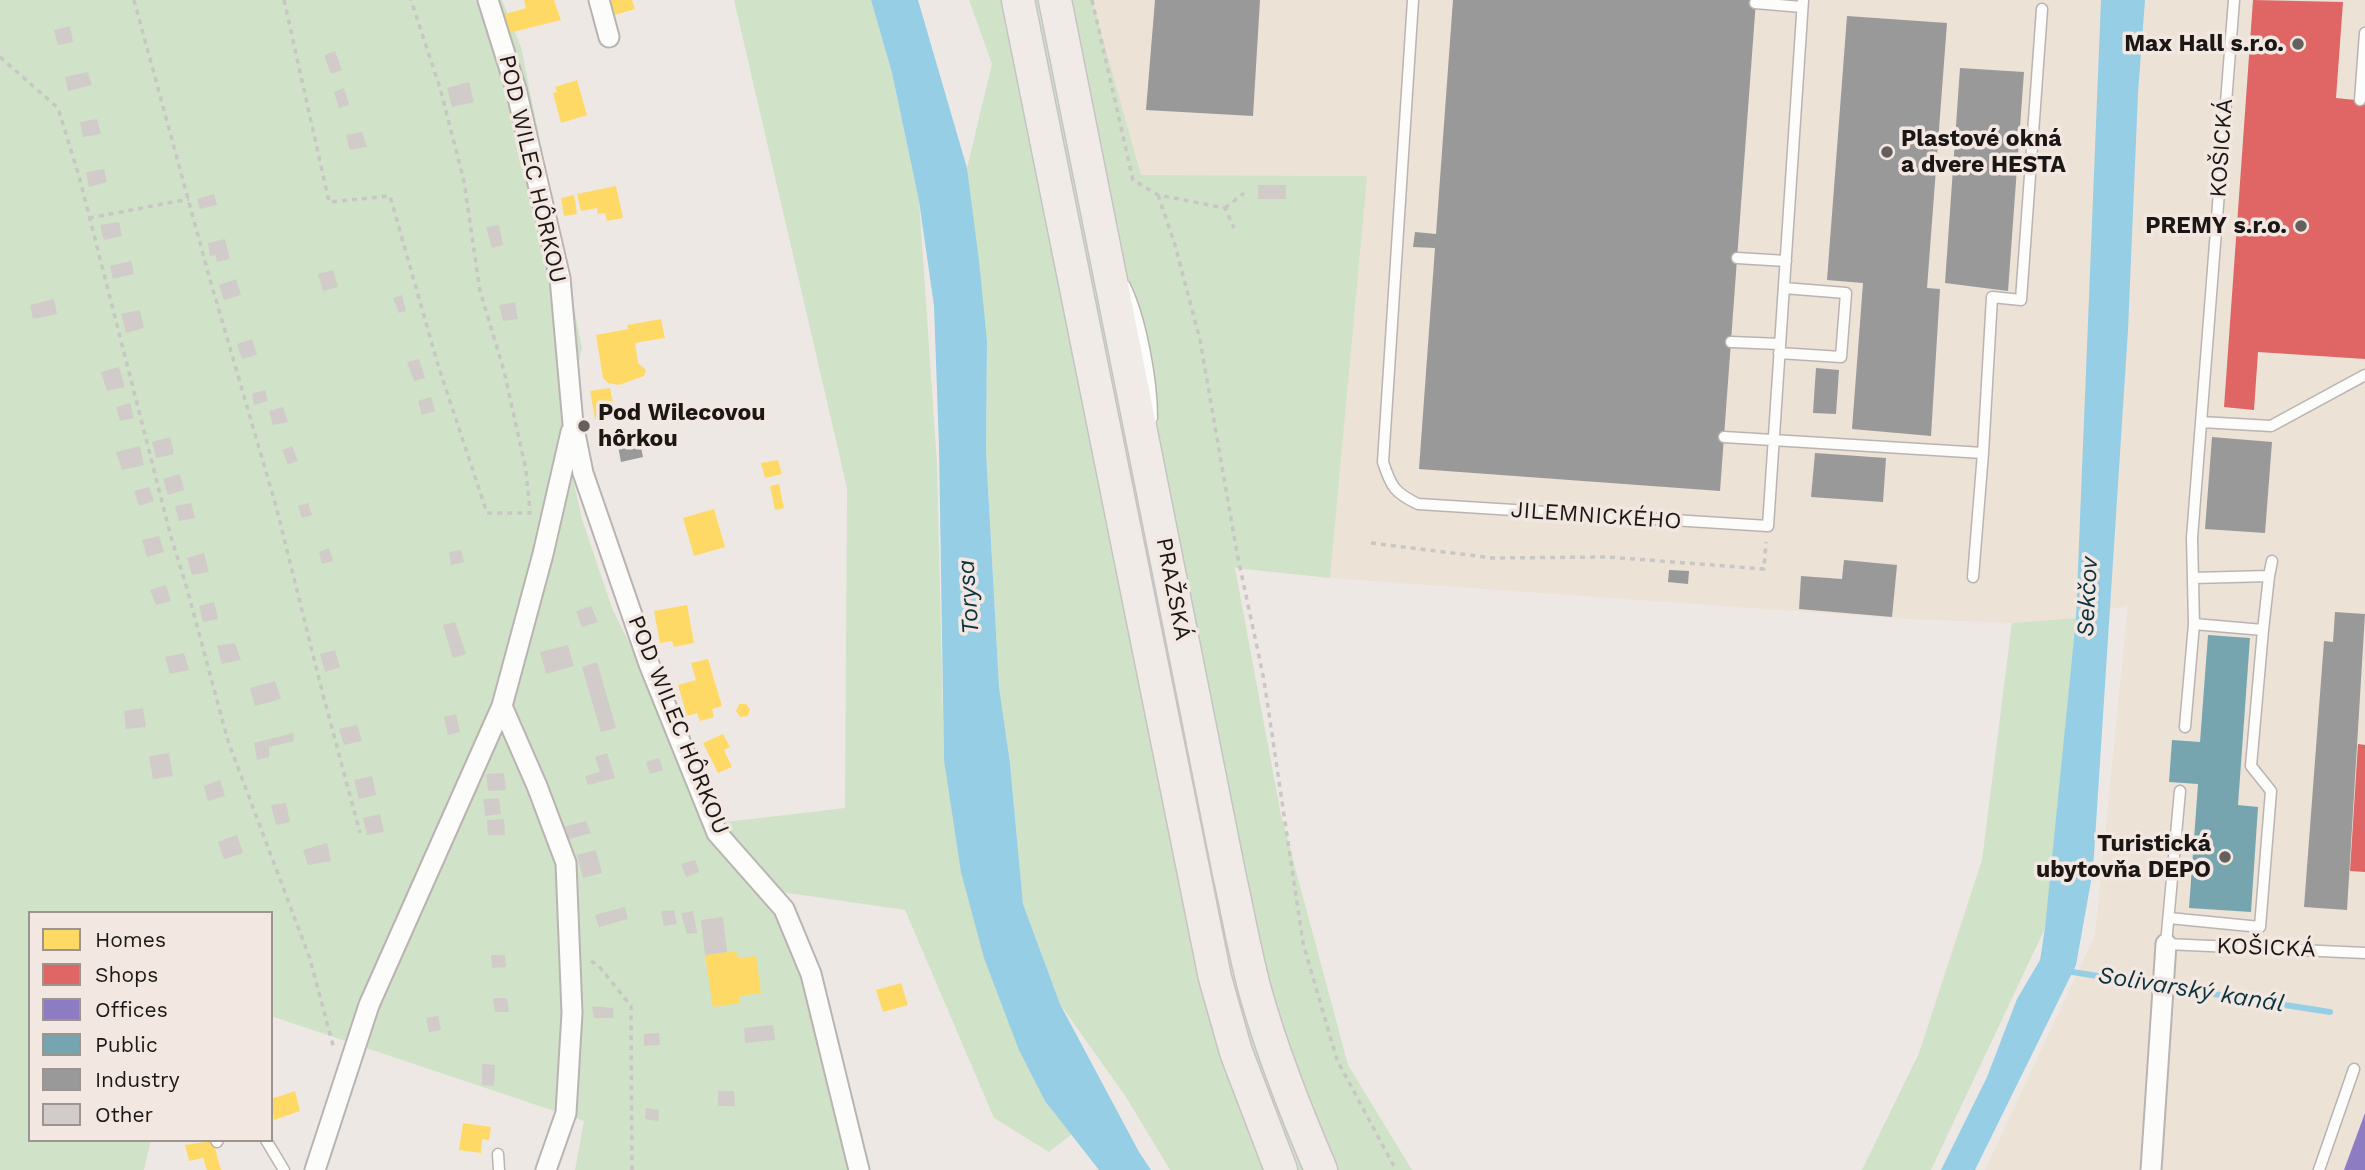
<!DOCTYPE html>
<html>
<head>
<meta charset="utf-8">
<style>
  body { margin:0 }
  #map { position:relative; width:2365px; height:1170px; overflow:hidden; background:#eee8e5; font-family:"Work Sans",sans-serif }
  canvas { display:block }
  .legend { position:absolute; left:28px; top:911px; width:245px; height:231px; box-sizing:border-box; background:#f2e7e1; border:2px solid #9c948f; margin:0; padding:9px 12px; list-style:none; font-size:21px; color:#1b1715 }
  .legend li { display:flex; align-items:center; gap:14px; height:35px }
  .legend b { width:35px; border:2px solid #9c948f }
</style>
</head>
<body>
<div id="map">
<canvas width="2365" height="1170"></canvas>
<ul class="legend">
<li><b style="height:19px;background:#ffd966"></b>Homes</li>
<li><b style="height:19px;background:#e06666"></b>Shops</li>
<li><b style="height:19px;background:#8e7cc3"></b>Offices</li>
<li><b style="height:19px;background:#76a5af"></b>Public</li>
<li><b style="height:19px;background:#999"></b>Industry</li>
<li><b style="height:19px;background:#d1ccca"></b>Other</li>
</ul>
</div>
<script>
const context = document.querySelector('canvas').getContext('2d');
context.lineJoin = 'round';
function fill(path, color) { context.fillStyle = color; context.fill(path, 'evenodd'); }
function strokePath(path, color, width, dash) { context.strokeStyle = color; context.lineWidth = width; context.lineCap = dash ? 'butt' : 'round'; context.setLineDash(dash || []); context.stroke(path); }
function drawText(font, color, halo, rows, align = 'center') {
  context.font = font + ' "Work Sans",sans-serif'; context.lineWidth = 7; context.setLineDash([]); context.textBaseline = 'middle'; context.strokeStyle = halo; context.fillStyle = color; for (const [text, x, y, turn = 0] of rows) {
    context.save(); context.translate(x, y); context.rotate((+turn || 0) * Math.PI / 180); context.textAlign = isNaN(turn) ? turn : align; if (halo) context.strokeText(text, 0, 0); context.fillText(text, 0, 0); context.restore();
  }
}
const industrial = new Path2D(`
  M 1092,0 L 2365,0 L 2365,1170 L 1985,1170 L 2095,935 L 2128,605 L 2076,618 L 2012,623 L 1907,619 L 1330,578 L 1366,176 L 1141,175 Z`);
const green = new Path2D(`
  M 0,0 L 502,0 L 521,47 L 582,348 L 567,414 L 565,444 L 582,519 L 612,608 L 717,823 L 845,808 L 847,488 L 734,0 L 871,0 L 892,73 L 919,201 L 937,463 L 944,760 L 1045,1101 L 1072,1134 L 1049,1152 L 994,1118 L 905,910 L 781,892 L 850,1170 L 575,1170 L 584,1121 L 271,1016 L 271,913 L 30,913 L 30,1140 L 151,1140 L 144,1170 L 0,1170 Z
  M 969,0 L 1092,0 L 1141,175 L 1367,176 L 1330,578 L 1235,568 L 1281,815 L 1348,1065 L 1412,1170 L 1170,1170 L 1126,1097 L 1060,1004 L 1023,904 L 1010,763 L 999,687 L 986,451 L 987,341 L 967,168 L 992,64 Z
  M 2076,618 L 2047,924 L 1931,1170 L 1862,1170 L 1919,1053 L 1982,860 L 2012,623 Z`);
const water = new Path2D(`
  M 871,0 L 918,0 L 967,168 L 979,261 L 987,341 L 986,451 L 999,687 L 1010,763 L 1023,904 L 1060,1004 L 1139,1152 L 1151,1170 L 1099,1170 L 1045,1101 L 1019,1050 L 984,958 L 961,872 L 944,760 L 939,446 L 934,306 L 919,201 L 892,73 Z
  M 2101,0 L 2145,0 L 2138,93 L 2128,330 L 2093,870 L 2076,965 L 1975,1170 L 1941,1170 L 1987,1077 L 2017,999 L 2040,960 L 2045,928 L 2076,618 Z`);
const homes = new Path2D(`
  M 524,0 L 554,0 L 561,20 L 509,33 L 502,15 L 526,8 Z
  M 610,0 L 632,0 L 635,9 L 615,15 Z
  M 577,80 L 587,115 L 561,123 L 553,93 L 557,92 L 555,87 Z
  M 616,186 L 623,218 L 607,221 L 605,213 L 598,214 L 597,208 L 581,211 L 577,194 Z
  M 574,195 L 577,214 L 564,216 L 561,198 Z
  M 661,319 L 665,338 L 635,343 L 638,363 L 646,370 L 644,376 L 619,385 L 608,383 L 603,378 L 596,335 L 628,329 L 627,325 Z
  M 610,388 L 616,417 L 595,419 L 590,391 Z
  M 778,460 L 782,474 L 765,478 L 761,463 Z
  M 779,484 L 784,508 L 775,510 L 770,486 Z
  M 714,509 L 725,547 L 694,556 L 683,518 Z
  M 687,605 L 694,643 L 674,647 L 672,641 L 660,643 L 654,611 Z
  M 708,659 L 722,706 L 712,709 L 714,717 L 700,721 L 697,713 L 687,716 L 678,685 L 696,680 L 691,663 Z
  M 739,704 L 746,704 L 750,709 L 748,716 L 740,717 L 736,711 Z
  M 723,734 L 730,747 L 724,750 L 732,767 L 718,773 L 703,743 Z
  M 736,951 L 738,958 L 756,956 L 761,993 L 739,996 L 740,1003 L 713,1007 L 705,955 Z
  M 901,983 L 908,1005 L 883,1012 L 876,990 Z
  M 295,1091 L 300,1111 L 274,1120 L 271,1099 Z
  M 463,1123 L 491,1127 L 489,1140 L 482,1139 L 481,1153 L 459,1150 Z
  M 213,1141 L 221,1170 L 207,1170 L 203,1158 L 189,1161 L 185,1145 Z`);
const shops = new Path2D(`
  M 2253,0 L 2343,2 L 2336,98 L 2365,101 L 2365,359 L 2258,352 L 2254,410 L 2224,407 Z
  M 2358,744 L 2365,745 L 2365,872 L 2350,871 Z`);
const offices = new Path2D(`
  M 2365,1113 L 2365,1170 L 2344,1170 Z`);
const public = new Path2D(`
  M 2208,635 L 2250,638 L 2238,805 L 2258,807 L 2251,912 L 2189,908 L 2198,784 L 2169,782 L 2172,740 L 2200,742 Z`);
const industry = new Path2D(`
  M 1155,0 L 1260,0 L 1253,116 L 1146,110 Z
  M 1453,0 L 1756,0 L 1720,491 L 1419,469 L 1435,248 L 1413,247 L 1415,232 L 1436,234 Z
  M 1847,16 L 1947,23 L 1927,288 L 1940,289 L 1931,436 L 1852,429 L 1863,283 L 1827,280 Z
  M 1960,68 L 2024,72 L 2008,291 L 1945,283 Z
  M 1816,368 L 1839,370 L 1836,414 L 1813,413 Z
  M 639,437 L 643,457 L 621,462 L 617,441 Z
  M 2212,437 L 2272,442 L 2265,533 L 2205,529 Z
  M 1815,453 L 1886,458 L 1883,502 L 1811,497 Z
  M 1844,560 L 1897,565 L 1892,617 L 1799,609 L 1801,576 L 1842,579 Z
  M 1669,570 L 1689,571 L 1688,584 L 1668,582 Z
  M 2335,612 L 2365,614 L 2347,910 L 2304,907 L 2324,641 L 2333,642 Z`);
const stream = new Path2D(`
  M 2066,971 L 2330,1012`);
const building = new Path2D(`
  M 70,26 L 73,42 L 58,45 L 54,30 Z
  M 335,51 L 342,70 L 331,74 L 324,55 Z
  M 88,72 L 92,85 L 68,91 L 65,77 Z
  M 469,82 L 474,102 L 452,107 L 447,88 Z
  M 344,88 L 349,105 L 339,108 L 334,92 Z
  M 97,119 L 101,134 L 83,137 L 80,122 Z
  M 362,132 L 367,147 L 350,150 L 346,135 Z
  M 104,169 L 107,182 L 89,187 L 86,172 Z
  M 1258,185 L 1286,185 L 1286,199 L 1258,199 Z
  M 214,194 L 217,205 L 200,209 L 197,199 Z
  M 119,222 L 122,236 L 104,240 L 100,225 Z
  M 499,225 L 503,245 L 492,248 L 486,227 Z
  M 225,239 L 230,259 L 217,262 L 215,255 L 210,256 L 208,243 Z
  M 131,261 L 134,274 L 113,279 L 110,266 Z
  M 333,270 L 338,287 L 323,291 L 318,274 Z
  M 236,279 L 241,295 L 224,300 L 219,285 Z
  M 402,295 L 406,311 L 399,313 L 393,298 Z
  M 54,299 L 57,314 L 33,319 L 30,305 Z
  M 515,302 L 518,319 L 503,321 L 499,305 Z
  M 140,310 L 144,328 L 126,333 L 121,314 Z
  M 252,339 L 257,355 L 242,359 L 237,344 Z
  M 419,359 L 425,378 L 414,381 L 407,362 Z
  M 119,367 L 125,387 L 107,391 L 101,372 Z
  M 265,390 L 268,401 L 254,405 L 252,394 Z
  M 431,397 L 435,411 L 422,415 L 418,401 Z
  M 130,403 L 134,418 L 120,421 L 116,407 Z
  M 283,407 L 288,422 L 273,425 L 269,411 Z
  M 170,437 L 174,454 L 156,458 L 152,442 Z
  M 140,446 L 144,465 L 122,470 L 116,452 Z
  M 292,446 L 298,461 L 288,464 L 282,450 Z
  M 180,474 L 184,490 L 168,495 L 163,479 Z
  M 149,487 L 154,501 L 139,506 L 134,491 Z
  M 191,503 L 195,518 L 179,521 L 175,506 Z
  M 308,503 L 312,515 L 302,518 L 298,506 Z
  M 159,536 L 164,552 L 147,557 L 142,540 Z
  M 329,548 L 333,561 L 322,564 L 319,552 Z
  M 461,550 L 464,562 L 451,565 L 449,552 Z
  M 204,553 L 209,572 L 192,575 L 187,558 Z
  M 166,585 L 171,601 L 156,605 L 150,590 Z
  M 214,602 L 218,619 L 203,622 L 199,606 Z
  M 591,606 L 598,622 L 582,627 L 576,611 Z
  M 455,622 L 466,654 L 453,658 L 443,625 Z
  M 235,643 L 241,660 L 222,664 L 217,646 Z
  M 568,645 L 574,666 L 546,674 L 540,652 Z
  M 335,650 L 340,667 L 325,672 L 320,654 Z
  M 184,653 L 189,670 L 170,674 L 165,657 Z
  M 597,662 L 616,728 L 601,732 L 582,667 Z
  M 275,681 L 281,699 L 255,706 L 250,688 Z
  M 143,708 L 146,727 L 126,729 L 124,711 Z
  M 456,714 L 460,732 L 448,735 L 444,717 Z
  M 357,725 L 362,741 L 344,745 L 339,729 Z
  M 293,733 L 294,741 L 269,747 L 269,757 L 257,760 L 254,743 Z
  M 169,753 L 173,776 L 153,779 L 149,756 Z
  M 607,753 L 615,778 L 588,785 L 585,776 L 600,772 L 595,757 Z
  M 659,758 L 663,770 L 650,774 L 646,762 Z
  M 504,773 L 506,790 L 488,791 L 486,774 Z
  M 372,776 L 376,795 L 359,799 L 354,780 Z
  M 220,780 L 225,796 L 208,801 L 204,786 Z
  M 499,798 L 501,814 L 485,816 L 483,799 Z
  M 286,803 L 290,822 L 276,825 L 271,805 Z
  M 380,814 L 384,832 L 367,835 L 363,818 Z
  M 504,819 L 505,835 L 488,835 L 487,820 Z
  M 586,821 L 591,833 L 569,839 L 564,827 Z
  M 237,835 L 243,853 L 224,859 L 218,842 Z
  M 327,843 L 331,861 L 308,865 L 303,850 Z
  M 596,850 L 602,873 L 583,878 L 577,855 Z
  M 695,860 L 699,872 L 686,877 L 681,864 Z
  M 625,907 L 628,919 L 599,927 L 595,915 Z
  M 674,910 L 677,924 L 664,926 L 661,911 Z
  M 693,911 L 697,933 L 687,934 L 681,913 Z
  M 723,917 L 727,952 L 705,955 L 701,920 Z
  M 491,955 L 505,955 L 506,967 L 492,968 Z
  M 493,998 L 507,998 L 509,1012 L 495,1012 Z
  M 592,1006 L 613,1008 L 614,1018 L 594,1018 Z
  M 438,1016 L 441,1030 L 429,1032 L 426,1018 Z
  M 773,1025 L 775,1040 L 745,1043 L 744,1028 Z
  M 659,1033 L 660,1045 L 644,1046 L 644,1034 Z
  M 482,1064 L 495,1065 L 494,1086 L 482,1085 Z
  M 718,1091 L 734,1091 L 735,1106 L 718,1106 Z
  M 646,1108 L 659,1110 L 658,1121 L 645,1119 Z`);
const path = new Path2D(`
  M 134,0 L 209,276 L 276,506 L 321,687 L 360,833
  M 284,0 L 329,202 L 390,196 L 438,365 L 487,513 L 530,513 L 526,470 L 504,371 L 480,291 L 464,181 L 440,88 L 411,0
  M 1092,0 L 1133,180 L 1158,195 L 1225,208 L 1234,228
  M 0,57 L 58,108 L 79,176 L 171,537 L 186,585 L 228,741 L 310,959 L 334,1049
  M 1158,195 L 1175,245 L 1200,340 L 1237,553 L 1264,680 L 1303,943 L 1337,1060 L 1396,1170
  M 1225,208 L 1244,193
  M 89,218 L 189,199
  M 1371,543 L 1493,558 L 1608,557 L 1764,569 L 1766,542
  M 591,961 L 598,965 L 631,1006 L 632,1170`);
const lane = new Path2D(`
  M 1413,0 L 1383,462 C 1391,487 1395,493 1418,504 L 1768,526 L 1803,0
  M 1755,3 L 1802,7
  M 2360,100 L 2365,33
  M 1737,258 L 1786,261
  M 1125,286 C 1141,319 1152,381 1152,418
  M 1731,342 L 1780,344
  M 1779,353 L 1841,357 L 1846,293 L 1784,288
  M 2201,422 L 2271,426 L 2365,375
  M 1724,437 L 1983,453 L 1992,297 L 2021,300 L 2042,9
  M 2269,576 L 2272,561
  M 1973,577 L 1983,453
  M 2193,578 L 2269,576 L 2263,630
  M 2194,624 L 2192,538 L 2234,0
  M 2180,791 L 2166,944 L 2365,953
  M 2169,918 L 2260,927 L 2271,791 L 2251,766 L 2263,630 L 2194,624 L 2185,727
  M 216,1140 L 217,1142 L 218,1140
  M 266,1140 L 284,1170
  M 498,1154 L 499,1170
  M 2319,1170 L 2354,1069`);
const street = new Path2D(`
  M 488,0 L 516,89 L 560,278 L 573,424 L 583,473 L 649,664 L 717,833 L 784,909 L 811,974 L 859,1170
  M 599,0 L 609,37
  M 502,706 L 537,786 L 566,863 L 572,1013 L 566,1113 L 546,1170
  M 315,1170 L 369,1005 L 502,706 L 543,554 L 571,432
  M 2151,1170 L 2166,944`);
const primary = new Path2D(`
  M 1018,0 L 1215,978 L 1236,1052 L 1281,1170
  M 1055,0 L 1229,873 C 1238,913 1245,954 1256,994 C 1273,1054 1296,1112 1321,1170`);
const markers = [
  [2298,44,7,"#65605e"],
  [1887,152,7,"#65605e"],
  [2301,226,7,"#65605e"],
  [584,426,7,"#65605e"],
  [2225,857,7,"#65605e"]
];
const poiNames = [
  ["Max Hall s.r.o.",2284,44],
  ["Plastové okná",1901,139,"left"],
  ["a dvere HESTA",1901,165,"left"],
  ["PREMY s.r.o.",2287,226],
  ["Pod Wilecovou",598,413,"left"],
  ["hôrkou",598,439,"left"],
  ["Turistická",2211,844],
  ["ubytovňa DEPO",2211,870]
];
const streetNames = [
  ["KOŠICKÁ",2222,148,-86],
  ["POD WILEC HÔRKOU",532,169,77],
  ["JILEMNICKÉHO",1596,516,4],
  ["PRAŽSKÁ",1173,589,79],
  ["POD WILEC HÔRKOU",678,725,68],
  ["KOŠICKÁ",2266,948,2]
];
const waterNames = [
  ["Torysa",969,597,-94],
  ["Sekčov",2088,597,-87],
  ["Solivarský kanál",2191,990,9]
];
fill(industrial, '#ece2d6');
fill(green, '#d0e2c7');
fill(water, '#96cee6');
fill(homes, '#ffd966');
fill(shops, '#e06666');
fill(offices, '#8e7cc3');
fill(public, '#76a5af');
fill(industry, '#999');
strokePath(stream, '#96cee6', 6);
fill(building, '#d1ccca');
strokePath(lane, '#b9b4b2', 13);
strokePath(street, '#b9b4b2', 23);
strokePath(primary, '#c7c4c2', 35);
strokePath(path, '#c9c7c5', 3.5, [5, 5]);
strokePath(lane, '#fcfcfb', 10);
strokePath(street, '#fcfcfb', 19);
strokePath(primary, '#f1ebe7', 32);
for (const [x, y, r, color] of markers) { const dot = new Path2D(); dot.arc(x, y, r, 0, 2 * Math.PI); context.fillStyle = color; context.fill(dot); strokePath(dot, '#f2e7e1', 2.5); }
drawText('bold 23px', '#1b1715', '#f2e7e1', poiNames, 'right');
drawText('23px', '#1b1715', '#f2e7e1', streetNames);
drawText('italic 24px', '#0a3240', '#f2e7e1', waterNames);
</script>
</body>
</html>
